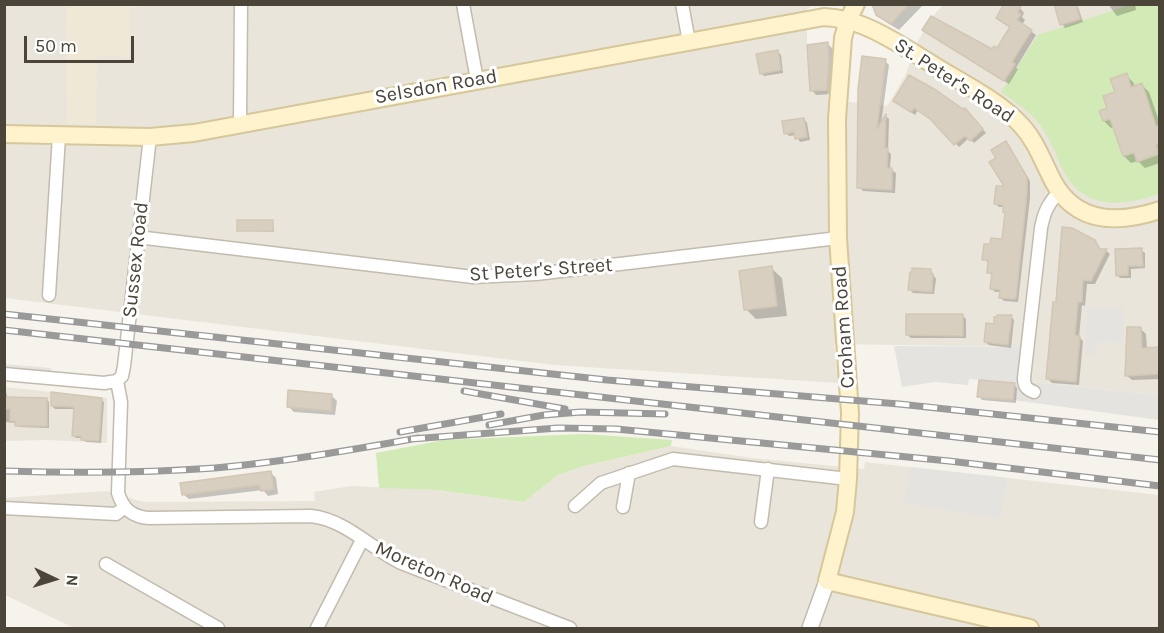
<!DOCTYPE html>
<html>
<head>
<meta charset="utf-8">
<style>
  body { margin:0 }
  #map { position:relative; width:1164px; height:633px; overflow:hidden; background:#f6f3ec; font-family:Karla,sans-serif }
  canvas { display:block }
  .frame { position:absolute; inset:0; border:6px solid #4b4439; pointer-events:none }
  .north { position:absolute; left:24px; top:549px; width:60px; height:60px; -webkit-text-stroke:4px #fff; paint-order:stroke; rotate:94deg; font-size:16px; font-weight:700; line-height:24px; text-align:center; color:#4b4439 }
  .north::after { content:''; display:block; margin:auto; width:21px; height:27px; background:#4b4439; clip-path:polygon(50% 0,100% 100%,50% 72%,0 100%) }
  .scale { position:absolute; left:24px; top:36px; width:110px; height:27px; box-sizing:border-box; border:3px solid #4b4439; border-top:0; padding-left:8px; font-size:18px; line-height:21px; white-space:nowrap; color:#4b4439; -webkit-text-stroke:4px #fff; paint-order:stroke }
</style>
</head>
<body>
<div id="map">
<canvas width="1164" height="633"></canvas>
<div class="frame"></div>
<div class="north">N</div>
<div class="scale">50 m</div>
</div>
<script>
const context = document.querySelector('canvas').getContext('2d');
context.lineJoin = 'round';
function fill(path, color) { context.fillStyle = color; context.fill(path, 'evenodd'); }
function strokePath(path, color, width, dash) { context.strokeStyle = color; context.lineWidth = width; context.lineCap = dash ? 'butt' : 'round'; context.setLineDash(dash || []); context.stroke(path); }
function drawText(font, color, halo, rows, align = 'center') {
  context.font = font + ' Karla,sans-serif'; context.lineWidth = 6; context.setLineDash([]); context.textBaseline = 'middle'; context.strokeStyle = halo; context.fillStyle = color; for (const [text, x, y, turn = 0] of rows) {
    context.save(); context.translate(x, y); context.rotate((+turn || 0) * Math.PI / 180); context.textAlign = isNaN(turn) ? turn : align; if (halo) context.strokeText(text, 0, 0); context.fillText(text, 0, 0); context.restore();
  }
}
const residential = new Path2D(`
  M 5,5 L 813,5 L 807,9 L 807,45 L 811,91 L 827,90 L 829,103 L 850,102 L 887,106 L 906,74 L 918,41 L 932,17 L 943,5 L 1159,5 L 1159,395 L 1021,381 L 1022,347 L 834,344 L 838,383 L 554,365 L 5,298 Z
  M 5,387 L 107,398 L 107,443 L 48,440 L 5,441 Z
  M 671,446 L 752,458 L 864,469 L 865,462 L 1159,495 L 1159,628 L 74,628 L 5,595 L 4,498 L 106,491 L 144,502 L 315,501 L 314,492 L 351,486 L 438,490 L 524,502 L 558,475 L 584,466 Z`);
const education = new Path2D(`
  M 66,5 L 138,5 L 138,7 L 130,8 L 129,57 L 97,56 L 96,124 L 67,124 Z`);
const green = new Path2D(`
  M 1130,5 L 1159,5 L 1159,194 C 1122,207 1083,210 1063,170 C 1056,155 1050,138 1040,125 C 1030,111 1015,102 1001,92 L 1038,35 Z
  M 584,434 L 672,440 L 671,446 L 584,466 L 558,475 L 524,502 L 438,490 L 379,488 L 376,453 L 444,440 Z`);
const parking = new Path2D(`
  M 1087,307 L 1124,309 L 1123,343 L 1097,341 L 1095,354 L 1085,353 Z
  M 894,346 L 1022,347 L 1021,381 L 1159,395 L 1159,420 L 1013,400 L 1014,383 L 969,379 L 968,385 L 935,382 L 902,387 Z
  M 4,364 L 51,368 L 51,373 L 5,368 Z
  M 911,467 L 1008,478 L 999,519 L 904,503 Z`);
const shadow = new Path2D(`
  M 877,4 L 924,4 L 899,30 L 886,22 L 877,14 Z
  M 1056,4 L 1077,4 L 1083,22 L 1065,28 L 1062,24 Z
  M 1108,4 L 1135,4 L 1136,10 L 1117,16 Z
  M 1020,8 L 1024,13 L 1022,17 L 1025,20 L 1022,25 L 1036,35 L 1016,68 L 1018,69 L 1009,84 L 924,30 L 993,51 L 998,50 L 1011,28 L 998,18 Z
  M 828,44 L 832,48 L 833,67 L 831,94 L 816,95 L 812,90 Z
  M 778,52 L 781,55 L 783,73 L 764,76 L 761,73 Z
  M 885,61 L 889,65 L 881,124 L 886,116 L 889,119 L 888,151 L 891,154 L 890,169 L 896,173 L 895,193 L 863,191 L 859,187 Z
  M 1126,75 L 1133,82 L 1135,87 L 1142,85 L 1149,92 L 1160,124 L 1160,163 L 1145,168 L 1138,161 L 1131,163 L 1124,156 L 1114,127 L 1111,128 L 1104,121 Z
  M 895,101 L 964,111 L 968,113 L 986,133 L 974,143 L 969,138 L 959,147 L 935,122 L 918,110 L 915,115 Z
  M 804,119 L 807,123 L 810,140 L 800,142 L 796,135 L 789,136 L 786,133 Z
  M 1009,146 L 1030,181 L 1030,198 L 1018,302 L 1004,301 L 1001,298 L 1002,292 L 995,292 L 991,288 L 993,276 L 988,272 L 989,263 L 984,259 L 1003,241 L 1006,214 L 1005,207 L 999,207 L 996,204 L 1006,187 L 998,158 Z
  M 273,222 L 274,232 L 238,230 Z
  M 1094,241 L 1101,251 L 1106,251 L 1110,254 L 1095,284 L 1087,284 L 1085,306 L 1082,305 L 1079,337 L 1083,341 L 1079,385 L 1052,383 L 1048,379 L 1058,304 Z
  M 1141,250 L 1145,253 L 1145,268 L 1131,269 L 1131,278 L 1120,278 L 1117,275 Z
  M 771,268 L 782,278 L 787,316 L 756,319 L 746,309 Z
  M 931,271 L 936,279 L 934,294 L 913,293 L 909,289 Z
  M 963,316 L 966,319 L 966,338 L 911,338 L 907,335 Z
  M 1011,316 L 1014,320 L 1011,348 L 989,345 L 985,342 L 995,325 Z
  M 1141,329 L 1146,334 L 1147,349 L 1160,349 L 1160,379 L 1132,380 L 1126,375 Z
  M 1014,385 L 1017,388 L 1016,403 L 982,400 L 979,396 Z
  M 4,391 L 7,394 L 7,399 L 47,400 L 49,402 L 49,428 L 18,427 L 16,423 L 4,422 Z
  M 331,395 L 337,401 L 335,415 L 294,412 L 288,406 Z
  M 101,399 L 104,402 L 101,443 L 86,442 L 82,438 L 76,438 L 73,435 L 75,409 L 55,409 L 52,406 Z
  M 271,473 L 276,478 L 278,494 L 268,496 L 263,490 L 189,499 L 183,494 Z`);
const building = new Path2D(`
  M 872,4 L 909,4 L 891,24 L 876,15 Z
  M 1004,4 L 1022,4 L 1018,12 L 1021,14 L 1017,20 L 1032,30 L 1012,62 L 1015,64 L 1004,81 L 922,30 L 931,16 L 992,49 L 994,46 L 997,48 L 1010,27 L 996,18 Z
  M 1054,4 L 1076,4 L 1080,19 L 1060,25 Z
  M 828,42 L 829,62 L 827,90 L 810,91 L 807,45 Z
  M 778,50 L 781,70 L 760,74 L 756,54 Z
  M 862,56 L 886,59 L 877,129 L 886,114 L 885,148 L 888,148 L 887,168 L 892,168 L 892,190 L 857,188 L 858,89 Z
  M 1127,73 L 1131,87 L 1142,83 L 1156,126 L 1160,125 L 1160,144 L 1156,145 L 1159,154 L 1137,162 L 1134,153 L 1123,156 L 1110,119 L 1103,121 L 1099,111 L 1107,108 L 1103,96 L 1115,92 L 1110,79 Z
  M 909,75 L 936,90 L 963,109 L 965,108 L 983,129 L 970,141 L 965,136 L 954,145 L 930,119 L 914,108 L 911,112 L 893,101 Z
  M 804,118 L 807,137 L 795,139 L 794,132 L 784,134 L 782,121 Z
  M 1006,141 L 1027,177 L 1027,193 L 1016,298 L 1014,299 L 999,298 L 1000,290 L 990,289 L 992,273 L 987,273 L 988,260 L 982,260 L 984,244 L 990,244 L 991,238 L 1002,239 L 1005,213 L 1003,212 L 1003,205 L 994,204 L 996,186 L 1004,186 L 989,162 L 996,158 L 991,150 Z
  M 237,220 L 273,220 L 273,231 L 237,231 Z
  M 1062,227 L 1072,228 L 1095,240 L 1100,249 L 1107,249 L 1091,281 L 1083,280 L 1082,302 L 1078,302 L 1075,335 L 1080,336 L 1076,382 L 1046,379 L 1053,302 L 1056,302 Z
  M 1142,248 L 1143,266 L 1128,266 L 1128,275 L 1116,276 L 1115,249 Z
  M 772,266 L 777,306 L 744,310 L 739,271 Z
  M 912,268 L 931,269 L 931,274 L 933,274 L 932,292 L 908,290 L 910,272 L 912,273 Z
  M 906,314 L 963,314 L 963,336 L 906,335 Z
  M 997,315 L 1012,315 L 1008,345 L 984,342 L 986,323 L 994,324 L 994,317 L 997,317 Z
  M 1127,327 L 1141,327 L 1142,348 L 1160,347 L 1160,374 L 1125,376 Z
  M 979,380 L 1015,383 L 1013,400 L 977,397 Z
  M 288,390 L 332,394 L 331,411 L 287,407 Z
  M 51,392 L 102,398 L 99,441 L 81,440 L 81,436 L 72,436 L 74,407 L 51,406 Z
  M 4,397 L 47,398 L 47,426 L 15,426 L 15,421 L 10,421 L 10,409 L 4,409 Z
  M 271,471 L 274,489 L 261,491 L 259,485 L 182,495 L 180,483 Z`);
const minor = new Path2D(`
  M 463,4 L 477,80
  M 682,4 L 689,42
  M 240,123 L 241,4
  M 137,237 L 473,277 L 536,274 L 838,238
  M 49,295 L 59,136
  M 4,374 L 104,383 L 117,381 L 122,376 L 124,366 L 150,137
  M 117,381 L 121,402 L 118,493 C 123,509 132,517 149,518 L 311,516 C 346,520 370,548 401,563 L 570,628
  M 1034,392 C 1026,389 1024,386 1024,378 L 1041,228 C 1044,212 1048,204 1059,192
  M 575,506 L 601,483 L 673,459 L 848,479
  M 623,507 L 629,473
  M 4,508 L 116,514 L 125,507
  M 761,522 L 768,469
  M 106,564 L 218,628
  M 317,628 L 362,540`);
const tertiary = new Path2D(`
  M 810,628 L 827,581`);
const secondary = new Path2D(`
  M 856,4 L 848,20 L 843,38 L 837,119 L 838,238 L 850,413 L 848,479 L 845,512 L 827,581 L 1030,628
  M 4,134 L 150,137 L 194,133 L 824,17 C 838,18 851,20 864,26 C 889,36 912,52 935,66 C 964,84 998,100 1021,125 C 1036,141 1043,162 1053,181 C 1076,224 1118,224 1160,210`);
const rail = new Path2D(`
  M 4,314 L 607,380 L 899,404 L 1160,432
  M 4,330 L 1160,460
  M 464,391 L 565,409
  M 489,425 L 544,415 L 581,412 L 665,414
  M 400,432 L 501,414
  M 411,439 L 558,428 L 616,429 L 949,461 L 1160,486
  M 4,471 C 75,473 145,473 215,468 C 283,462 351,450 418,438`);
const streetNames = [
  ["St. Peter's Road",954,81,33],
  ["Selsdon Road",436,87,-10],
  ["Sussex Road",136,260,-84],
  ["St Peter's Street",541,270,-4],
  ["Croham Road",844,327,-94],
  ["Moreton Road",434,573,24]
];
fill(residential, '#eae5da');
fill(education, '#efe8d6');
fill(green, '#d2eab5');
fill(parking, '#e5e3e0');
fill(shadow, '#0003');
fill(building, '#d8cfc1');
strokePath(building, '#d3c7b4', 1.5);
strokePath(minor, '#c2bbae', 15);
strokePath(tertiary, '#c2bbae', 18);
strokePath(secondary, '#d6c79b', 20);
strokePath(minor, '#fff', 12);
strokePath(tertiary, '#fff', 15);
strokePath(secondary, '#fff3cd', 16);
strokePath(rail, '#9a9a9a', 7);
strokePath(rail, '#fff', 4.5, [14]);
drawText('20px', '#4b4439', '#fff', streetNames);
</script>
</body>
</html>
